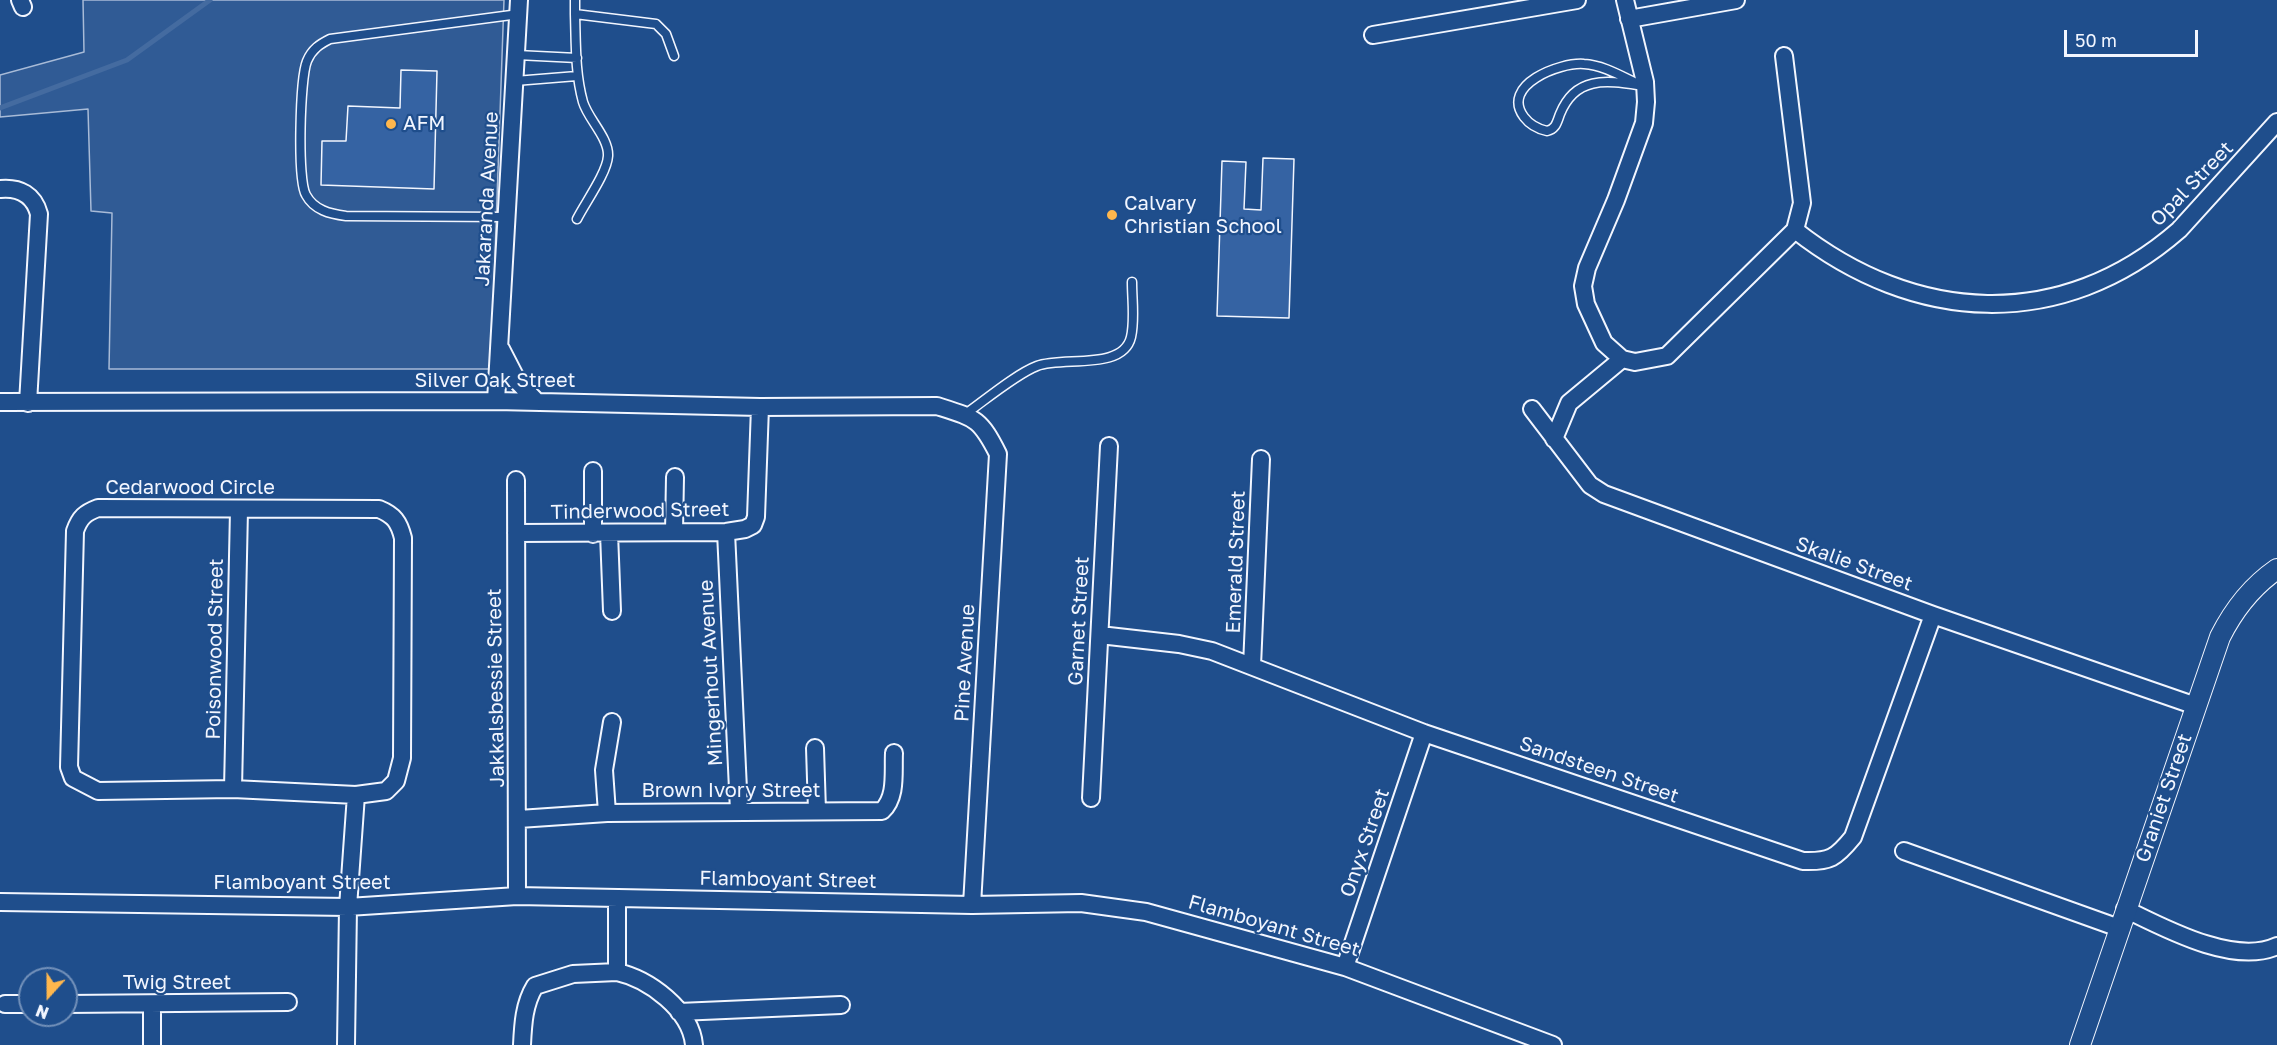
<!DOCTYPE html>
<html>
<head>
<meta charset="utf-8">
<style>
  body { margin:0 }
  #map { position:relative; width:2277px; height:1045px; overflow:hidden; background:#1f4e8c; font-family:"Golos Text",sans-serif }
  canvas { display:block }
  .north { position:absolute; left:18px; top:967px; width:60px; height:60px; box-sizing:border-box; background:#1f4e8c; border:2px solid #7391ba; border-radius:50%; rotate:201deg; font-size:16px; font-weight:700; line-height:24px; text-align:center; color:#f2f6ff }
  .north::after { content:''; display:block; margin:auto; width:21px; height:27px; background:#ffb74d; clip-path:polygon(50% 0,100% 100%,50% 72%,0 100%) }
  .scale { position:absolute; left:2064px; top:30px; width:134px; height:27px; box-sizing:border-box; border:3px solid #f2f6ff; border-top:0; padding-left:8px; font-size:18px; line-height:21px; white-space:nowrap; color:#f2f6ff; -webkit-text-stroke:4px #1f4e8c; paint-order:stroke }
</style>
</head>
<body>
<div id="map">
<canvas width="2277" height="1045"></canvas>
<div class="north">N</div>
<div class="scale">50 m</div>
</div>
<script>
const context = document.querySelector('canvas').getContext('2d');
context.lineJoin = 'round';
function fill(path, color) { context.fillStyle = color; context.fill(path, 'evenodd'); }
function strokePath(path, color, width, dash) { context.strokeStyle = color; context.lineWidth = width; context.lineCap = dash ? 'butt' : 'round'; context.setLineDash(dash || []); context.stroke(path); }
function drawText(font, color, halo, rows, align = 'center') {
  context.font = font + ' "Golos Text",sans-serif'; context.lineWidth = 4.5; context.setLineDash([]); context.textBaseline = 'middle'; context.strokeStyle = halo; context.fillStyle = color; for (const [text, x, y, turn = 0] of rows) {
    context.save(); context.translate(x, y); context.rotate((+turn || 0) * Math.PI / 180); context.textAlign = isNaN(turn) ? turn : align; if (halo) context.strokeText(text, 0, 0); context.fillText(text, 0, 0); context.restore();
  }
}
const built = new Path2D(`
  M 83,0 L 504,0 L 491,369 L 109,369 L 112,213 L 91,211 L 88,109 L 0,117 L 0,75 L 84,52 Z`);
const stream = new Path2D(`
  M 0,108 L 127,60 L 210,0`);
const building = new Path2D(`
  M 401,70 L 437,71 L 434,189 L 321,185 L 322,141 L 346,141 L 348,106 L 400,108 Z
  M 1263,158 L 1294,159 L 1289,318 L 1217,316 L 1222,161 L 1246,162 L 1244,209 L 1261,210 Z`);
const service = new Path2D(`
  M 575,14 L 575,0
  M 517,55 L 577,58
  M 515,81 L 577,76
  M 1644,86 C 1609,81 1576,74 1560,114 C 1557,122 1556,129 1547,131 C 1538,129 1530,125 1524,117 C 1500,85 1560,62 1584,64 C 1605,65 1626,79 1645,87
  M 507,217 L 346,216 C 330,214 314,210 306,195 C 297,180 300,78 307,61 C 312,49 320,44 330,39 L 519,14
  M 577,219 C 585,203 607,173 608,156 C 609,138 588,119 583,102 C 575,73 576,44 575,14 L 656,24 L 666,34 L 674,56
  M 964,415 C 984,401 1016,374 1037,366 C 1063,356 1123,371 1131,337 C 1135,320 1132,300 1132,282`);
const minor = new Path2D(`
  M 20,0 L 23,7
  M 1625,0 L 1645,82 L 1646,102 L 1644,123 L 1616,200 L 1587,268 L 1583,286 L 1586,304 L 1604,343 L 1622,359 L 1635,362 L 1667,356 L 1795,230 L 1802,203 L 1784,56
  M 1629,19 L 1736,0
  M 1373,35 L 1577,0
  M 0,189 C 20,187 34,195 39,214 L 28,403
  M 1795,230 C 1914,324 2061,333 2179,230 L 2277,122
  M 501,349 L 518,382 L 537,402
  M 496,401 L 519,0
  M 0,402 L 496,401 L 760,407 L 937,406 C 975,418 980,418 998,454 L 972,905
  M 1532,409 L 1590,485 L 1604,494 L 1933,615 L 2196,706
  M 1554,439 L 1569,403 L 1622,359
  M 516,480 L 517,896
  M 98,508 L 379,509 C 394,515 399,522 403,538 L 402,758 L 396,781 L 386,791 L 356,795 L 233,789 L 98,791 L 73,778 L 69,767 L 75,531 C 80,517 85,513 98,508 Z
  M 674,532 L 675,477
  M 726,532 L 739,811
  M 516,533 L 726,532 L 745,529 L 753,525 L 756,517 L 760,407
  M 609,533 L 612,611
  M 593,534 L 593,471
  M 1100,635 L 1179,644 L 1212,651 L 1424,733 L 1803,861 C 1830,862 1836,858 1853,837 L 1933,615
  M 1252,666 L 1261,459
  M 815,748 L 817,811
  M 233,789 L 239,510
  M 1091,798 L 1109,446
  M 607,813 L 604,770 L 612,722
  M 519,819 L 607,813 L 882,811 C 897,797 893,773 894,753
  M 1904,851 L 2119,928
  M 0,902 L 348,907 L 517,896 L 972,905 L 1081,903 L 1146,912 L 1345,967 L 1553,1045
  M 2125,909 C 2164,928 2234,966 2277,946
  M 1345,967 L 1424,733
  M 617,972 C 649,979 691,1010 694,1045
  M 5,1004 L 30,1004
  M 66,1004 L 288,1002
  M 679,1012 L 841,1005
  M 152,1045 L 152,1004
  M 346,1045 L 348,907 L 356,795
  M 522,1045 C 523,1024 524,1004 535,986 L 573,974 L 617,972 L 617,898`);
const tertiary = new Path2D(`
  M 2080,1045 L 2220,637 C 2234,609 2251,587 2277,569`);
const markers = [
  [391,124,6,"#ffb74d"],
  [1112,215,6,"#ffb74d"]
];
const poiNames = [
  ["AFM",403,124],
  ["Calvary",1124,204],
  ["Christian School",1124,227]
];
const streetNames = [
  ["Opal Street",2192,184,-46],
  ["Jakaranda Avenue",487,199,-87],
  ["Silver Oak Street",495,381],
  ["Cedarwood Circle",190,488],
  ["Tinderwood Street",640,511,-1],
  ["Emerald Street",1236,562,-88],
  ["Skalie Street",1854,564,20],
  ["Garnet Street",1079,621,-87],
  ["Poisonwood Street",215,649,-89],
  ["Pine Avenue",965,663,-87],
  ["Mingerhout Avenue",711,673,-93],
  ["Jakkalsbessie Street",496,688,-91],
  ["Sandsteen Street",1599,770,19],
  ["Brown Ivory Street",731,791],
  ["Graniet Street",2164,798,-71],
  ["Onyx Street",1365,843,-71],
  ["Flamboyant Street",788,880,1],
  ["Flamboyant Street",302,883],
  ["Flamboyant Street",1274,926,16],
  ["Twig Street",177,983]
];
fill(built, '#305b95');
strokePath(built, '#a8bbd7', 1.5);
strokePath(stream, '#446ba0', 5);
fill(building, '#3563a3');
strokePath(building, '#f2f6ff', 1.5);
strokePath(service, '#f2f6ff', 11);
strokePath(minor, '#f2f6ff', 20);
strokePath(tertiary, '#f2f6ff', 22);
strokePath(service, '#1f4e8c', 8);
strokePath(minor, '#1f4e8c', 16);
strokePath(tertiary, '#1f4e8c', 20);
for (const [x, y, r, color] of markers) { const dot = new Path2D(); dot.arc(x, y, r, 0, 2 * Math.PI); context.fillStyle = color; context.fill(dot); strokePath(dot, '#1f4e8c', 2); }
drawText('20px', '#f2f6ff', '#1f4e8c', poiNames, 'left');
drawText('20px', '#f2f6ff', '#1f4e8c', streetNames);
</script>
</body>
</html>
